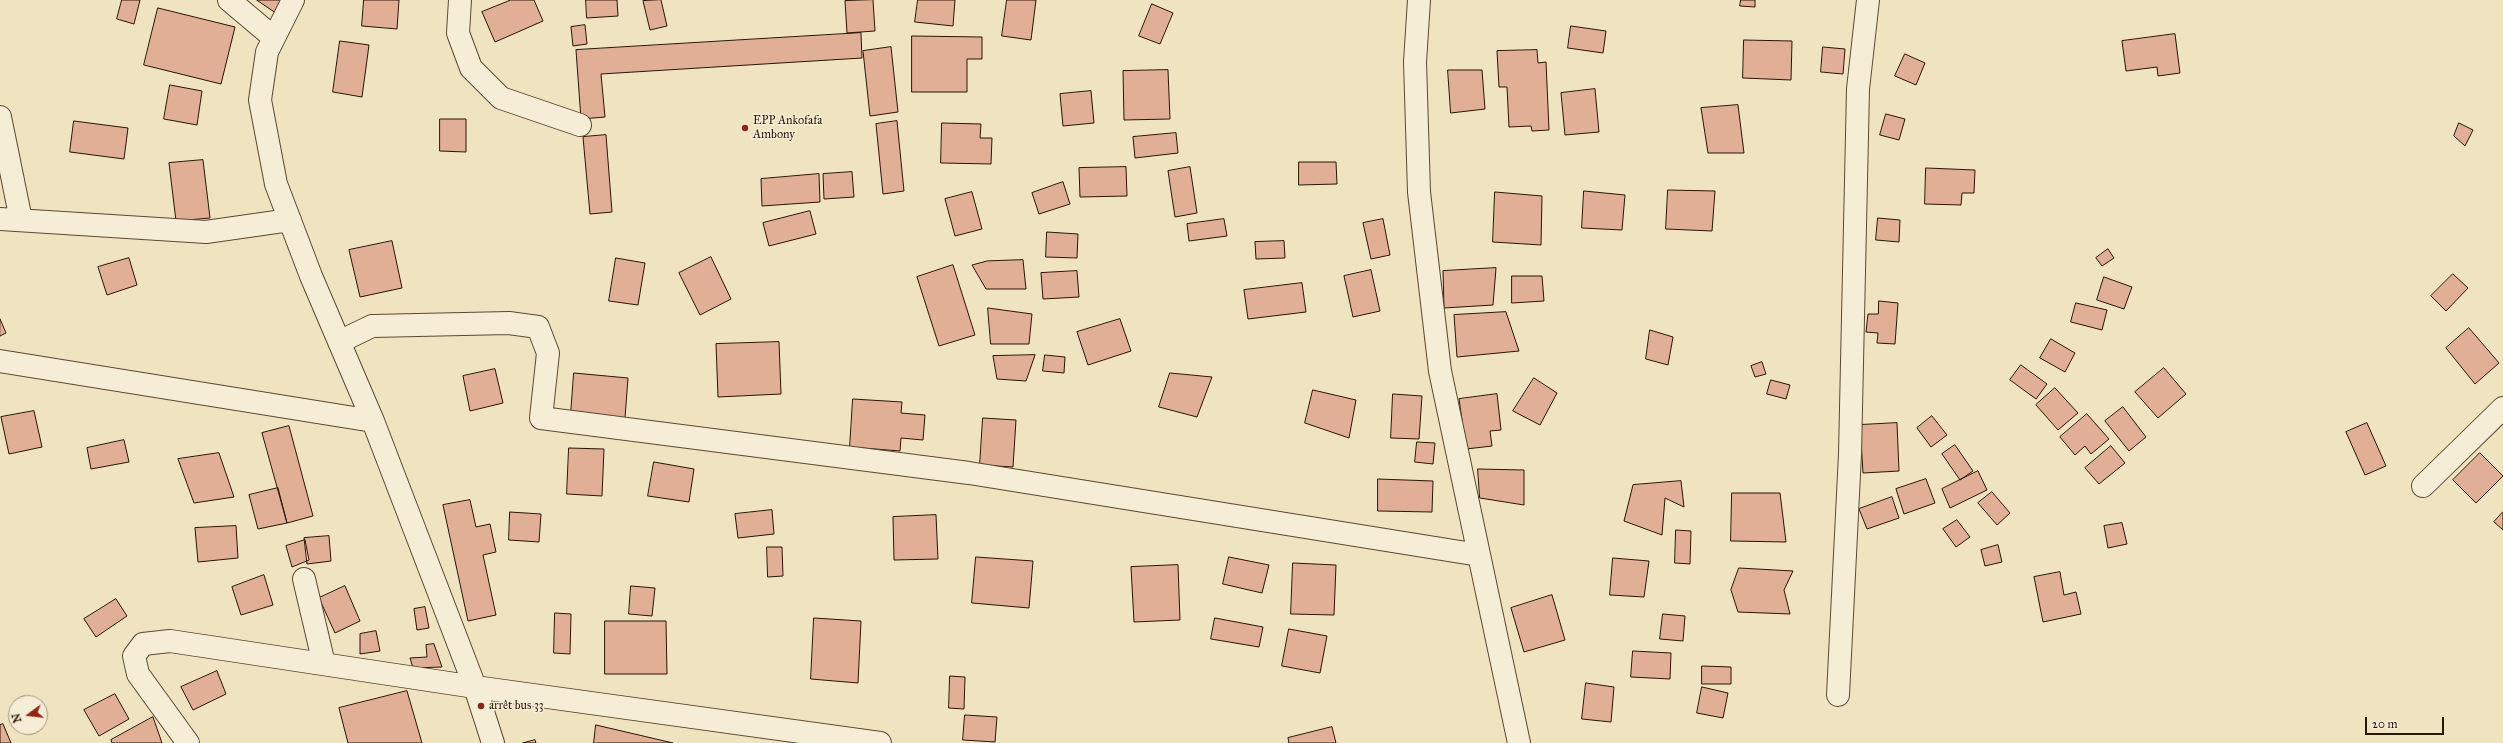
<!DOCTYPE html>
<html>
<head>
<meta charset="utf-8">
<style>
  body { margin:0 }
  #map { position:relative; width:2503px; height:743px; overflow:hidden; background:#f0e4c0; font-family:"IM FELL Great Primer",serif }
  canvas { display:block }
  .north { position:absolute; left:8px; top:695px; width:40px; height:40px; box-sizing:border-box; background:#f5edd6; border:1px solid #a49682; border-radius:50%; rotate:255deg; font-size:11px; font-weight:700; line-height:16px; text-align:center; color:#2a1403 }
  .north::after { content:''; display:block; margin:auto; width:14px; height:18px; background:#8f2418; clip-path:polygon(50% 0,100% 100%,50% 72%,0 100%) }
  .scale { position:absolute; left:2365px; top:717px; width:79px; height:18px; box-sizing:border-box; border:2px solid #2a1403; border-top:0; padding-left:5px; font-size:12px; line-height:14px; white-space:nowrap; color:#2a1403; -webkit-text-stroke:3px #f5edd6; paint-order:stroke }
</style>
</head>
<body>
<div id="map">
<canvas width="2503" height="743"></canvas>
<div class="north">N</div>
<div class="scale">20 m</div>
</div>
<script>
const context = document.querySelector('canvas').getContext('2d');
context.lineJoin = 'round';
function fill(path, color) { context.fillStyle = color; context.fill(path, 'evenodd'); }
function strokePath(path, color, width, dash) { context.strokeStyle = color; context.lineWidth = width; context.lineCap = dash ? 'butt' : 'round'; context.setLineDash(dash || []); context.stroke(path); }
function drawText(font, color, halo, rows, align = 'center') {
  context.font = font + ' "IM FELL Great Primer",serif'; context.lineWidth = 3; context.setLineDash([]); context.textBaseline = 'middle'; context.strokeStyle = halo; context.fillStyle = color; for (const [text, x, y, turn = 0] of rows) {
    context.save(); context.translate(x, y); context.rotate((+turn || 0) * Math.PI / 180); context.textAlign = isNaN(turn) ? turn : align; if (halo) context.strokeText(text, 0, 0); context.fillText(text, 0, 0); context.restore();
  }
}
const building = new Path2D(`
  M 122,0 L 140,0 L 134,24 L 117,19 Z
  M 257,0 L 283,0 L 275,12 Z
  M 364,0 L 399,0 L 397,29 L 362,26 Z
  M 511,0 L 534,0 L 543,21 L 495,42 L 482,12 Z
  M 586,0 L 617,0 L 618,16 L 587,18 Z
  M 661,0 L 667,26 L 650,30 L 643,1 Z
  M 873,0 L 875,31 L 847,33 L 845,1 Z
  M 918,0 L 955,0 L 953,26 L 915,22 Z
  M 1007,0 L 1036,0 L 1031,40 L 1002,36 Z
  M 1741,0 L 1755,0 L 1755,7 L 1740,6 Z
  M 1152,4 L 1173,13 L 1160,44 L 1139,36 Z
  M 158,8 L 235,27 L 221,84 L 144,65 Z
  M 585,25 L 587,44 L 573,46 L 571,27 Z
  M 1571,26 L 1606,31 L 1603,53 L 1568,48 Z
  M 861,33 L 862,58 L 601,74 L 605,117 L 581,119 L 576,50 Z
  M 2175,34 L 2180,73 L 2158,76 L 2157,67 L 2126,71 L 2122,41 Z
  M 912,36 L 982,37 L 982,59 L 967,59 L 967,92 L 912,92 Z
  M 1744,40 L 1792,41 L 1791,80 L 1743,78 Z
  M 340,41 L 369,45 L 362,97 L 333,92 Z
  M 891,47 L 898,112 L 870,116 L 863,51 Z
  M 1823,47 L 1845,49 L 1843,74 L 1821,72 Z
  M 1537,50 L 1538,63 L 1546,62 L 1549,130 L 1532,131 L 1531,126 L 1509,127 L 1507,87 L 1499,87 L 1497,51 Z
  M 1905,54 L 1925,63 L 1916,85 L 1895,76 Z
  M 1168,70 L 1170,119 L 1124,120 L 1123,71 Z
  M 1448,70 L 1482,70 L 1485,109 L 1451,113 Z
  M 170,85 L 202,91 L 197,125 L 164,119 Z
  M 1595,89 L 1599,132 L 1565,135 L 1561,93 Z
  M 1091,91 L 1094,123 L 1063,126 L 1060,94 Z
  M 1738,105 L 1744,153 L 1708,153 L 1701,108 Z
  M 1886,114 L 1905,119 L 1899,140 L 1880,135 Z
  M 440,119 L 466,119 L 466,152 L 440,151 Z
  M 74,121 L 128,128 L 124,159 L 70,152 Z
  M 897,121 L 904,191 L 883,194 L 876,124 Z
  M 942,123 L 981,124 L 980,138 L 992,138 L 991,164 L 941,163 Z
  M 2459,123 L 2473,130 L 2465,146 L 2454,136 Z
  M 1176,133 L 1178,153 L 1135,158 L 1133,137 Z
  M 606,135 L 612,212 L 590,214 L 583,137 Z
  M 203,160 L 210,218 L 176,221 L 169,163 Z
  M 1299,162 L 1336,162 L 1337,184 L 1299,185 Z
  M 1126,167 L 1127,196 L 1080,197 L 1079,168 Z
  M 1190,167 L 1197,213 L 1175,217 L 1168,171 Z
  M 1926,168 L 1975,170 L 1974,193 L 1962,193 L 1961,205 L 1925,204 Z
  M 852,172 L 854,197 L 824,199 L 823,174 Z
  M 819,174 L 820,202 L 762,206 L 761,179 Z
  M 1063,182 L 1070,204 L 1039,214 L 1032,193 Z
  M 1668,190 L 1715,191 L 1712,231 L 1666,229 Z
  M 1584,191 L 1625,195 L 1622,230 L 1582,228 Z
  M 972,192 L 982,229 L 955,236 L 945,199 Z
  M 1495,192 L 1542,196 L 1541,245 L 1493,242 Z
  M 810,211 L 816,234 L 769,246 L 763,223 Z
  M 1878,218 L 1900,220 L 1899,242 L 1876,240 Z
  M 1224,219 L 1227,236 L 1189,241 L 1187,224 Z
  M 1383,219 L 1390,255 L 1371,259 L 1363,223 Z
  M 1047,232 L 1078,234 L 1077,258 L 1046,257 Z
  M 392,241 L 402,288 L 360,297 L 349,250 Z
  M 1284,241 L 1285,258 L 1256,259 L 1255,242 Z
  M 2108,249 L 2114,258 L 2102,266 L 2096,258 Z
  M 711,257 L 731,299 L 700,315 L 679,273 Z
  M 129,258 L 137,285 L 107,295 L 98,267 Z
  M 616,258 L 645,263 L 638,305 L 609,301 Z
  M 1023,260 L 1026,289 L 986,289 L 972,265 L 987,261 Z
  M 953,265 L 975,335 L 939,346 L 917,277 Z
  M 1496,268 L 1493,305 L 1444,308 L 1443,271 Z
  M 1371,270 L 1380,311 L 1353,317 L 1344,276 Z
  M 1077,271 L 1079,297 L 1043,299 L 1041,273 Z
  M 2453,274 L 2468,288 L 2446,311 L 2431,296 Z
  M 1512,276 L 1542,276 L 1544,301 L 1512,303 Z
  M 2104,277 L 2132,287 L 2124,309 L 2097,300 Z
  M 1302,283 L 1306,312 L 1248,319 L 1244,290 Z
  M 1879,301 L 1898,303 L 1895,344 L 1877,343 L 1878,333 L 1866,332 L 1868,314 L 1878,314 Z
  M 2076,303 L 2107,310 L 2102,330 L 2071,322 Z
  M 988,308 L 1032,314 L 1029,344 L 991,344 Z
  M 1506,312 L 1519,351 L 1457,357 L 1454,315 Z
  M 0,319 L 6,333 L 0,336 Z
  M 1120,319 L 1131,351 L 1088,365 L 1077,332 Z
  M 2469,328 L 2499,363 L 2475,384 L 2446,348 Z
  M 1650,330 L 1673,337 L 1668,365 L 1646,359 Z
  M 2051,339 L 2075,353 L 2065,372 L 2040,358 Z
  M 779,342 L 781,394 L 718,397 L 716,344 Z
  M 1035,355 L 1026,381 L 997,379 L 993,356 Z
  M 1045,355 L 1065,357 L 1064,373 L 1043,371 Z
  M 1762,362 L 1766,374 L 1755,377 L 1751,366 Z
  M 2021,365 L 2047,384 L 2036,399 L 2010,380 Z
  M 2164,368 L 2186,394 L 2158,418 L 2135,392 Z
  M 495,369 L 503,403 L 470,411 L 463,376 Z
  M 574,373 L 628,378 L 625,418 L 571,414 Z
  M 1170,373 L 1212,377 L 1197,417 L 1159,407 Z
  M 1534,378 L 1557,393 L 1540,425 L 1513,411 Z
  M 1771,380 L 1790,385 L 1786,399 L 1767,394 Z
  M 2055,388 L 2078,413 L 2058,430 L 2036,405 Z
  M 1313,390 L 1356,400 L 1349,438 L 1305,423 Z
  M 1393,394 L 1422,396 L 1419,439 L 1391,438 Z
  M 1497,394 L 1501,430 L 1490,431 L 1492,446 L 1466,449 L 1459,399 Z
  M 853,399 L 902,402 L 901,413 L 925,415 L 923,440 L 901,438 L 900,451 L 850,447 Z
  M 2123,407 L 2146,437 L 2129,451 L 2105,421 Z
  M 34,411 L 42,447 L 9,454 L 1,417 Z
  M 2087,414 L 2109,439 L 2091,454 L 2085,446 L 2075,455 L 2060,437 Z
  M 1932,416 L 1947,435 L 1931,447 L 1917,428 Z
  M 983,418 L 1016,420 L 1013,467 L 980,465 Z
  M 1897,423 L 1899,471 L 1863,473 L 1860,425 Z
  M 2367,423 L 2386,466 L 2365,475 L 2346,432 Z
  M 289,426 L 313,516 L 287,523 L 262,433 Z
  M 124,440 L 129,462 L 91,469 L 87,448 Z
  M 1417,442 L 1435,443 L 1433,464 L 1415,462 Z
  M 1955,445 L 1973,471 L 1960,480 L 1942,454 Z
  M 2111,446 L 2125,463 L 2099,484 L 2085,468 Z
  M 569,448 L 604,449 L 602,496 L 567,494 Z
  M 219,453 L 234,497 L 194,503 L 178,459 Z
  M 2480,453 L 2503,476 L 2476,503 L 2453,480 Z
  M 654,462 L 694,469 L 689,502 L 648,496 Z
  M 1478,469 L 1524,470 L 1524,505 L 1480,498 Z
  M 1978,471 L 1987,490 L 1950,508 L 1942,489 Z
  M 1378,479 L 1433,481 L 1432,512 L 1378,511 Z
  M 1926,479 L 1935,503 L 1904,514 L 1896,489 Z
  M 1681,481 L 1684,507 L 1665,498 L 1662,535 L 1624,521 L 1633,485 Z
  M 278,488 L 287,523 L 258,529 L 249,495 Z
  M 1992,492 L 2010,513 L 1997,525 L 1978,503 Z
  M 1732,493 L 1780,493 L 1786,542 L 1731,541 Z
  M 1892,497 L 1899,518 L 1867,529 L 1859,509 Z
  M 470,500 L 476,527 L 490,524 L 496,552 L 483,555 L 496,615 L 468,621 L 443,505 Z
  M 772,510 L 774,534 L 738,538 L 735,514 Z
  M 510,512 L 541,514 L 539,542 L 509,540 Z
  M 2503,512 L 2503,530 L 2494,522 Z
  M 936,515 L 938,559 L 894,560 L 893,517 Z
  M 1957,520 L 1970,537 L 1956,547 L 1943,529 Z
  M 2122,523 L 2127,544 L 2108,548 L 2104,526 Z
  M 236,526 L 238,558 L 198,562 L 195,528 Z
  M 1676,530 L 1691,531 L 1690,564 L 1675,563 Z
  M 329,536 L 331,561 L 307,564 L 304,538 Z
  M 305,540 L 309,560 L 292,567 L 286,546 Z
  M 1998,545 L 2002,562 L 1985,566 L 1981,550 Z
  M 767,547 L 782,547 L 783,576 L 768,577 Z
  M 976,557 L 1033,561 L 1029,608 L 972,603 Z
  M 1229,557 L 1269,565 L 1262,593 L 1223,584 Z
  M 1613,558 L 1649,561 L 1644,597 L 1610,595 Z
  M 1293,563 L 1336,565 L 1334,615 L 1291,614 Z
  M 1178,565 L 1180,620 L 1134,622 L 1131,567 Z
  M 1739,568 L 1793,571 L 1784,590 L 1790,614 L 1738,612 L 1731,590 Z
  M 2060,572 L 2064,595 L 2076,592 L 2081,614 L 2043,622 L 2034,577 Z
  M 264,575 L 273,605 L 241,615 L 232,587 Z
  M 345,586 L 360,621 L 335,633 L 319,598 Z
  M 631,586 L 655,588 L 652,616 L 629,614 Z
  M 1552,595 L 1565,640 L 1524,652 L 1511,608 Z
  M 116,599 L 127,616 L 96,637 L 84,619 Z
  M 425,607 L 429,628 L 417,630 L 414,609 Z
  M 555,613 L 571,614 L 570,654 L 554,653 Z
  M 1663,614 L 1685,616 L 1683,641 L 1660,639 Z
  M 814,618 L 861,621 L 858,683 L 811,679 Z
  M 1215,618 L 1263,627 L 1259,647 L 1211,639 Z
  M 605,621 L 666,621 L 667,674 L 605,674 Z
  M 1289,629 L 1327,636 L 1320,673 L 1282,666 Z
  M 376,631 L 380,651 L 360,654 L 360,634 Z
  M 434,644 L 442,667 L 413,668 L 410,658 L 427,657 L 426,645 Z
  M 1633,651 L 1671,653 L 1670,679 L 1631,677 Z
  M 1702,666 L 1731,667 L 1731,684 L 1702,684 Z
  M 217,671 L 226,694 L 193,710 L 181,687 Z
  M 950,676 L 965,677 L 964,709 L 949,708 Z
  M 1586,683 L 1614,687 L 1611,722 L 1582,719 Z
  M 1702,687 L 1728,693 L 1723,718 L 1697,713 Z
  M 407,691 L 422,743 L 348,743 L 339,708 Z
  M 115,694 L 129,719 L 99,736 L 84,710 Z
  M 965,715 L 997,717 L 995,742 L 963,740 Z
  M 153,717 L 162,743 L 112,743 L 111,740 Z
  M 3,724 L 11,743 L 0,743 L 0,725 Z
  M 596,725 L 673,743 L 594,743 Z
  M 1332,727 L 1336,743 L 1289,743 L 1288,738 Z
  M 535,740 L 536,743 L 523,743 Z`);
const minor = new Path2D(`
  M 229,0 L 273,37
  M 293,0 L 267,52 L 260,100 L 276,184 L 311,276 L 373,421 L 475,687 L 493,743
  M 460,0 L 458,33 L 471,68 L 501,98 L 580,125
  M 1419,0 L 1415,62 L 1419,192 L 1440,371 L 1519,743
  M 0,117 L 21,220
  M 0,219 L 206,232 L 290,220
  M 339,342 L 372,326 L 509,323 L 538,327 L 548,353 L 541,418 L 969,473 L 1479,555
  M 0,361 L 373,421
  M 2423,486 L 2503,408
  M 304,579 L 324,664
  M 1838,695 L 1850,454 L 1858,89 L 1868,0
  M 188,743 L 138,674 L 134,656 L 143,644 L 170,641 L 475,687 L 880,743`);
const markers = [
  [745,128,4,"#8f2418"],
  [481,706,4,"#8f2418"]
];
const poiNames = [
  ["EPP Ankofafa",753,121],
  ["Ambony",753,135],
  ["arrêt bus 33",489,706]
];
fill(building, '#e1ae96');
strokePath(building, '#2a1403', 1);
strokePath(minor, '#5c4832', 24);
strokePath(minor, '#f5edd6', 22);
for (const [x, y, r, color] of markers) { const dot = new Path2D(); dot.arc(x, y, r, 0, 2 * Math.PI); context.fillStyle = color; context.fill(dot); strokePath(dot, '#f5edd6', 1.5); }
drawText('12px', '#2a1403', '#f5edd6', poiNames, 'left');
</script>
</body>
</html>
